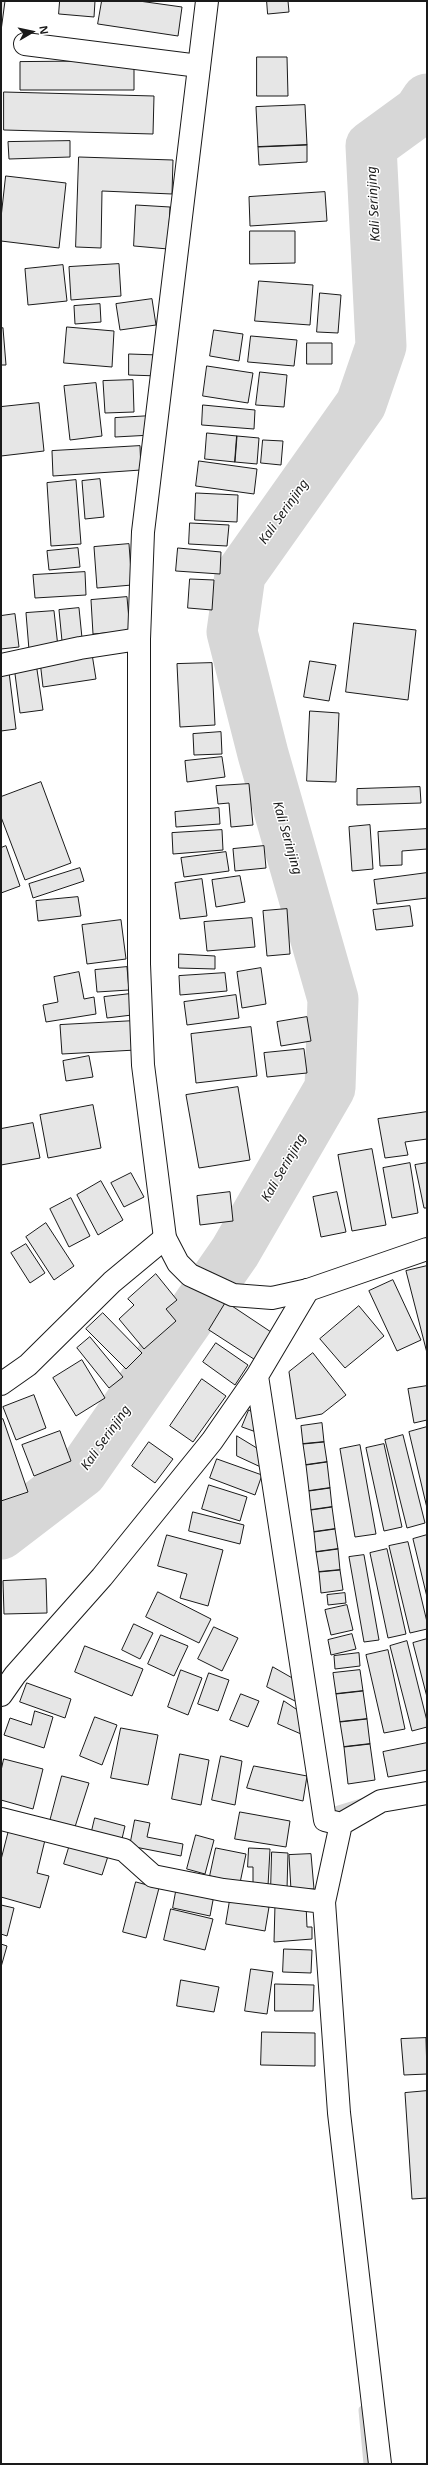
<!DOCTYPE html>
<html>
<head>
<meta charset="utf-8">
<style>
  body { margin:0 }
  #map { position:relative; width:428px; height:2465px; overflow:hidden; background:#fff; font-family:"Noto Sans",sans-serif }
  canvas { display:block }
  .frame { position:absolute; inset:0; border:2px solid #1a1a1a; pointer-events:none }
  .north { position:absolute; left:12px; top:12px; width:40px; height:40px; -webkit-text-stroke:3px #fff; paint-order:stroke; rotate:81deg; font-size:11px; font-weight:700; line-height:16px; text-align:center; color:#1a1a1a }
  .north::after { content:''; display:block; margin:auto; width:14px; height:18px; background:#1a1a1a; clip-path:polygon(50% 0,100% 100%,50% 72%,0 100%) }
</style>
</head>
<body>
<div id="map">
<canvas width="428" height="2465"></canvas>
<div class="frame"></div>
<div class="north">N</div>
</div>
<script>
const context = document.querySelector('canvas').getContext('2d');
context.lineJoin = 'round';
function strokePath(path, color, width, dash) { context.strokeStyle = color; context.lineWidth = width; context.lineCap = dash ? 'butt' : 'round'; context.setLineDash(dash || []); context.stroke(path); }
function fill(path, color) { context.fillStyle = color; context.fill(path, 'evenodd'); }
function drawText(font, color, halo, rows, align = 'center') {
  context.font = font + ' "Noto Sans",sans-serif'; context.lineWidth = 3; context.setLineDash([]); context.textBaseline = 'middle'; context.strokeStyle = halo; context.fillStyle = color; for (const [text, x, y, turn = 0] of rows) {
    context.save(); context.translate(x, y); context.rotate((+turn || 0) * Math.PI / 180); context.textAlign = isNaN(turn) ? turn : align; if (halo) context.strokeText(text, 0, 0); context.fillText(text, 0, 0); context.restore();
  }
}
const stream = new Path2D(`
  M 333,1823 L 335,1811 L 361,1803
  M 363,2410 L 368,2464`);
const river = new Path2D(`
  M 1,1534 L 82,1472 L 235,1252 L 330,1088 L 333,999 L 263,754 L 232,632 L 240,575 L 361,404 L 381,346 L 371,146 L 419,111 L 427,99`);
const building = new Path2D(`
  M 1,1 L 5,1 L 1,31 Z
  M 60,1 L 95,1 L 94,17 L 59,14 Z
  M 102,1 L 139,1 L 182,7 L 178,36 L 98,24 Z
  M 267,1 L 288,1 L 289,12 L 268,14 Z
  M 257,57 L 287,57 L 288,96 L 257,96 Z
  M 134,61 L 134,90 L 20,90 L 20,62 Z
  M 4,92 L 154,96 L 153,134 L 4,130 Z
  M 305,105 L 307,145 L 258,147 L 256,107 Z
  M 70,141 L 70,157 L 9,159 L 8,142 Z
  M 307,145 L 307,162 L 259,165 L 258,147 Z
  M 79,157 L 173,160 L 172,194 L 102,191 L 101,248 L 76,247 Z
  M 6,176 L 66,183 L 59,248 L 1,241 L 1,218 Z
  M 325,192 L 327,221 L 250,226 L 249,197 Z
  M 136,205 L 170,207 L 168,249 L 134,246 Z
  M 250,231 L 295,231 L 295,263 L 250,264 Z
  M 119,264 L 121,296 L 71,300 L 69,267 Z
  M 63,265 L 67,301 L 28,305 L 25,269 Z
  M 259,281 L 313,285 L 310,325 L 255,321 Z
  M 320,293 L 341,295 L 338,333 L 317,332 Z
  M 152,299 L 156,325 L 120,330 L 116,304 Z
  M 100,304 L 101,322 L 75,324 L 74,306 Z
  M 67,327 L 114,331 L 112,367 L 64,363 Z
  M 3,328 L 6,365 L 1,365 L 1,329 Z
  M 214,330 L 243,334 L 239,361 L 210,356 Z
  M 251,336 L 297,340 L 294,366 L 248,362 Z
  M 307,343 L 332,343 L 332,364 L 307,364 Z
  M 129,354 L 159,355 L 159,376 L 129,375 Z
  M 207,366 L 253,373 L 248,403 L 203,396 Z
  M 260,372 L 287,375 L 284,407 L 256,405 Z
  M 133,380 L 134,412 L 105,413 L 103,381 Z
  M 96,383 L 102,436 L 70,440 L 64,386 Z
  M 39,403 L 44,451 L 1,456 L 1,407 Z
  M 203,405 L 255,410 L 254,429 L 202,425 Z
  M 151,416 L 152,435 L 115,437 L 115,418 Z
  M 207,433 L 237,436 L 235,462 L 205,459 Z
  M 237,436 L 259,438 L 257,464 L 235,462 Z
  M 263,440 L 283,441 L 281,465 L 261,463 Z
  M 140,446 L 141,470 L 53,476 L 52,451 Z
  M 199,461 L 257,469 L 254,494 L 196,486 Z
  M 100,479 L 104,517 L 85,519 L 82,481 Z
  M 76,480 L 81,544 L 51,546 L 47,483 Z
  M 196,493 L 238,495 L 237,522 L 195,520 Z
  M 190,523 L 229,525 L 227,546 L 189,544 Z
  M 129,544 L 132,585 L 97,588 L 94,547 Z
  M 78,548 L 80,567 L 49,570 L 47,551 Z
  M 178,548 L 221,552 L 220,574 L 176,571 Z
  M 85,572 L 86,595 L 35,598 L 33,575 Z
  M 190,579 L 214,580 L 212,610 L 188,608 Z
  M 127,597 L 130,631 L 93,634 L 91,600 Z
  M 79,608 L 82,638 L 62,641 L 59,610 Z
  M 54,611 L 58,647 L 29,650 L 26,613 Z
  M 15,614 L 19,647 L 1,649 L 1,616 Z
  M 354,623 L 416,630 L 408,700 L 346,692 Z
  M 92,654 L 96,679 L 43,687 L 40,661 Z
  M 310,661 L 336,665 L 329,701 L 304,697 Z
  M 36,663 L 43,710 L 20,713 L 14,666 Z
  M 212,663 L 215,725 L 180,727 L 177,664 Z
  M 9,672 L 16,729 L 1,731 L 1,673 Z
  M 310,711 L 339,713 L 336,782 L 307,781 Z
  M 221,732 L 222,754 L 194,755 L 193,734 Z
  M 222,757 L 225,777 L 187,782 L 185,761 Z
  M 41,782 L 71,863 L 25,880 L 1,817 L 1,797 Z
  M 249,784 L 253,825 L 231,827 L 229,803 L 218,804 L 216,786 Z
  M 420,787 L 421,803 L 357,805 L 357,789 Z
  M 219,808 L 220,824 L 176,827 L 175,812 Z
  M 370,825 L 373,869 L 352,871 L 349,827 Z
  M 427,829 L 427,849 L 402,851 L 402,865 L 380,866 L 378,832 Z
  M 222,830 L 223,850 L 173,854 L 172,833 Z
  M 6,846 L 20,886 L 1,893 L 1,848 Z
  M 264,846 L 266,868 L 235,871 L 233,849 Z
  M 226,852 L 229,871 L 184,877 L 181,858 Z
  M 80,868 L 84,881 L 33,898 L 29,884 Z
  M 427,873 L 427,898 L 377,904 L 374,880 Z
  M 240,876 L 245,902 L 216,907 L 212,880 Z
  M 202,879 L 207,916 L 180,919 L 175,883 Z
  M 78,897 L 81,916 L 38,921 L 36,901 Z
  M 410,906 L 413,926 L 376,930 L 373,910 Z
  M 287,909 L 290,954 L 267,956 L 263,911 Z
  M 252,918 L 255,947 L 207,951 L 204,922 Z
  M 121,920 L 126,959 L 87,964 L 82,925 Z
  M 179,954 L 215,956 L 215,969 L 179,968 Z
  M 127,967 L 129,990 L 97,992 L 95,970 Z
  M 261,968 L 266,1004 L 242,1008 L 237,972 Z
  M 79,972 L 84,999 L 94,997 L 96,1014 L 46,1022 L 43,1005 L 58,1002 L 54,977 Z
  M 225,973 L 227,991 L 180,995 L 179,976 Z
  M 130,994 L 132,1015 L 107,1018 L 104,997 Z
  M 236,995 L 239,1018 L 187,1025 L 184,1002 Z
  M 307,1017 L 311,1041 L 281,1046 L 277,1022 Z
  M 134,1021 L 136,1050 L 62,1054 L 60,1025 Z
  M 251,1027 L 257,1076 L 196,1083 L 191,1034 Z
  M 304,1049 L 307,1073 L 267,1077 L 264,1053 Z
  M 89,1056 L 93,1077 L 66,1081 L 63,1061 Z
  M 238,1087 L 250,1160 L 199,1168 L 186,1095 Z
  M 93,1105 L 101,1148 L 48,1158 L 40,1115 Z
  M 427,1112 L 427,1139 L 405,1142 L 408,1155 L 385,1158 L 378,1119 Z
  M 33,1123 L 40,1158 L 1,1165 L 1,1129 Z
  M 372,1149 L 386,1225 L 352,1231 L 338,1155 Z
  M 410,1163 L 418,1213 L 392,1218 L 383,1168 Z
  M 427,1163 L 427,1208 L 424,1208 L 415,1165 Z
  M 131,1173 L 144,1197 L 124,1207 L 111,1183 Z
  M 101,1181 L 123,1220 L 98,1235 L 77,1195 Z
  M 230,1192 L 233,1221 L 200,1225 L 197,1196 Z
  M 337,1192 L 346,1232 L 321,1237 L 313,1197 Z
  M 71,1198 L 90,1236 L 69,1247 L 50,1209 Z
  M 46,1223 L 74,1266 L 54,1280 L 26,1237 Z
  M 26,1244 L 45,1273 L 30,1283 L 11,1253 Z
  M 427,1266 L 427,1353 L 406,1271 Z
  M 156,1274 L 177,1300 L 166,1309 L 176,1321 L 144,1349 L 119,1319 L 134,1305 L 128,1299 Z
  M 393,1280 L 421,1340 L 397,1351 L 369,1291 Z
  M 226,1302 L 277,1336 L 260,1363 L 209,1330 Z
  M 359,1306 L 384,1336 L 345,1368 L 320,1339 Z
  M 103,1313 L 142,1353 L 126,1369 L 86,1329 Z
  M 90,1337 L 123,1377 L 109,1388 L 77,1348 Z
  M 216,1343 L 248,1365 L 235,1385 L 203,1362 Z
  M 313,1353 L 346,1395 L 322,1414 L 296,1419 L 289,1372 Z
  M 82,1360 L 105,1398 L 76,1416 L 53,1378 Z
  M 202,1379 L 226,1396 L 193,1442 L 170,1426 Z
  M 427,1386 L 427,1420 L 414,1423 L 408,1389 Z
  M 34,1395 L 46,1428 L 16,1440 L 3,1407 Z
  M 249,1410 L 262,1419 L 259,1433 L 242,1427 Z
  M 3,1419 L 28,1492 L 1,1501 L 1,1420 Z
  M 322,1423 L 324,1442 L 303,1444 L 301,1426 Z
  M 427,1427 L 427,1508 L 409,1432 Z
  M 60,1431 L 71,1461 L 34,1476 L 22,1445 Z
  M 403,1435 L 425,1523 L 407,1528 L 385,1440 Z
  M 237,1436 L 265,1453 L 265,1469 L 237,1456 Z
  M 149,1442 L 173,1459 L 155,1483 L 132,1466 Z
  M 324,1442 L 327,1462 L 306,1465 L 303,1444 Z
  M 384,1444 L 402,1527 L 384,1531 L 366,1448 Z
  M 360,1445 L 376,1534 L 355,1537 L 340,1449 Z
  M 217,1459 L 262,1475 L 255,1495 L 210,1478 Z
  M 327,1462 L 330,1488 L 309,1491 L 306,1465 Z
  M 209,1485 L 247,1497 L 240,1521 L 202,1509 Z
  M 330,1488 L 332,1507 L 311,1510 L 309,1491 Z
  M 332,1507 L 335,1529 L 314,1532 L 311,1510 Z
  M 193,1512 L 244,1525 L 240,1544 L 189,1531 Z
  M 335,1529 L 338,1549 L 316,1552 L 314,1532 Z
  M 167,1535 L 223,1550 L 208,1606 L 180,1598 L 187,1574 L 158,1566 Z
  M 427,1535 L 427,1597 L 413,1539 Z
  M 408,1542 L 427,1622 L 427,1629 L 410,1633 L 389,1546 Z
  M 338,1549 L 340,1570 L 319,1572 L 316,1552 Z
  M 387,1549 L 406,1634 L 388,1638 L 370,1553 Z
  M 364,1555 L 379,1640 L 364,1642 L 349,1557 Z
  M 340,1570 L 343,1590 L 321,1593 L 319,1572 Z
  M 46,1579 L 47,1613 L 4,1614 L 3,1581 Z
  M 158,1592 L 211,1619 L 199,1643 L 146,1617 Z
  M 345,1593 L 346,1603 L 328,1605 L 327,1595 Z
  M 347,1605 L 353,1630 L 331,1635 L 325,1610 Z
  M 134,1624 L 153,1633 L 140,1659 L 122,1650 Z
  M 214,1627 L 238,1638 L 222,1671 L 198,1659 Z
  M 352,1634 L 356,1649 L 331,1655 L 328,1640 Z
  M 161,1635 L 188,1646 L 174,1676 L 148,1664 Z
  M 427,1639 L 427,1697 L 413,1643 Z
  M 407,1641 L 427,1721 L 427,1727 L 412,1731 L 390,1646 Z
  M 85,1646 L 143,1669 L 132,1696 L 75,1672 Z
  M 388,1650 L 405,1729 L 384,1733 L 366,1655 Z
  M 359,1653 L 360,1666 L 335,1669 L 334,1656 Z
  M 273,1667 L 301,1683 L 297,1702 L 267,1687 Z
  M 181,1670 L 202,1678 L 188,1715 L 168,1707 Z
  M 360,1670 L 363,1691 L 336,1694 L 333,1673 Z
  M 209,1673 L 229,1680 L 218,1711 L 198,1704 Z
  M 27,1683 L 71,1699 L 65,1718 L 20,1702 Z
  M 363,1691 L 367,1719 L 340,1722 L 336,1694 Z
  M 241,1694 L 259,1701 L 248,1727 L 230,1720 Z
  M 284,1701 L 305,1715 L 301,1734 L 278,1724 Z
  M 35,1711 L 53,1717 L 44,1748 L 4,1735 L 10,1718 L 31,1725 Z
  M 95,1717 L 117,1725 L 102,1765 L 80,1756 Z
  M 367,1719 L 370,1744 L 344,1747 L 340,1722 Z
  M 121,1728 L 158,1735 L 148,1785 L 111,1778 Z
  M 427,1743 L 427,1770 L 388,1777 L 383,1752 Z
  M 370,1744 L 375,1780 L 348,1784 L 344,1747 Z
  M 180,1754 L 209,1760 L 201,1805 L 172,1799 Z
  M 221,1756 L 242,1761 L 235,1805 L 212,1800 Z
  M 4,1759 L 43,1769 L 33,1809 L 1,1800 L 1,1771 Z
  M 254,1766 L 307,1776 L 303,1801 L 247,1788 Z
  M 62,1776 L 89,1783 L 74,1830 L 49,1825 Z
  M 240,1812 L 290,1821 L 286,1847 L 235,1839 Z
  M 95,1818 L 125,1826 L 121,1843 L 91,1835 Z
  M 135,1820 L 150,1823 L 147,1837 L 183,1844 L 181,1856 L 130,1846 Z
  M 9,1830 L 45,1840 L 37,1873 L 49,1876 L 40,1908 L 1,1897 L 1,1860 Z
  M 196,1835 L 214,1840 L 205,1874 L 187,1869 Z
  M 71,1841 L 109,1853 L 102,1875 L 64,1864 Z
  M 216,1848 L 246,1854 L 240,1883 L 210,1876 Z
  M 249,1848 L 270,1849 L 268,1886 L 253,1885 L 253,1867 L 248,1867 Z
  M 272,1852 L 288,1853 L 287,1889 L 271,1889 Z
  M 311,1854 L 314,1889 L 291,1890 L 289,1855 Z
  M 136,1882 L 159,1888 L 146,1938 L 123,1932 Z
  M 177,1886 L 214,1895 L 210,1916 L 173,1908 Z
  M 230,1900 L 269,1907 L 265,1931 L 226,1924 Z
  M 306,1904 L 307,1927 L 312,1927 L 312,1939 L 274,1942 L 275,1905 Z
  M 1,1905 L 14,1908 L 7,1936 L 1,1934 Z
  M 171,1909 L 213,1919 L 205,1950 L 164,1940 Z
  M 1,1944 L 7,1946 L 1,1967 Z
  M 284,1949 L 312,1950 L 311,1973 L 283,1972 Z
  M 251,1969 L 273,1972 L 267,2014 L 245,2011 Z
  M 181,1980 L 219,1987 L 214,2012 L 177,2006 Z
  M 275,1984 L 314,1985 L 313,2011 L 275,2011 Z
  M 262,2032 L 315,2033 L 315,2066 L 261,2065 Z
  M 426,2038 L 427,2074 L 404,2075 L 401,2039 Z
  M 427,2091 L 427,2198 L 412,2199 L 405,2093 Z`);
const minor = new Path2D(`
  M 25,44 L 199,66
  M 1,665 L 80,648 L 139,639
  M 257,1376 L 325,1820 L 341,1824 L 324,1902 L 339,2113 L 380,2464
  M 1,1384 L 28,1365 L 112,1282 L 165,1238
  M 1,1695 L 15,1675 L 102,1577 L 212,1441 L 257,1376 L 308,1290
  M 1,1819 L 124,1850 L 153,1876 L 223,1890 L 324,1902
  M 341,1824 L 381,1801 L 427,1793`);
const tertiary = new Path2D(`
  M 308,1290 L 427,1249`);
const secondary = new Path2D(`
  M 207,1 L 143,532 L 139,639 L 139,964 L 143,1065 L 165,1238 L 178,1263 L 190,1275 L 233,1295 L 272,1298 L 308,1290`);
const waterNames = [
  ["Kali Serinjing",374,204,-93],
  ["Kali Serinjing",284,512,-55],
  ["Kali Serinjing",287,838,74],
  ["Kali Serinjing",284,1168,-60],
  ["Kali Serinjing",106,1438,-55]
];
strokePath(stream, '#d7d7d7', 9);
strokePath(river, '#d7d7d7', 51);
fill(building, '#e6e6e6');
strokePath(building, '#1a1a1a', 1);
strokePath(minor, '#1a1a1a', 24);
strokePath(tertiary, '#1a1a1a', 24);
strokePath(secondary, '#1a1a1a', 24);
strokePath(minor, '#fff', 22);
strokePath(tertiary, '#fff', 22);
strokePath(secondary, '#fff', 22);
drawText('italic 13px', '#1a1a1a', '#fff', waterNames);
</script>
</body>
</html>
